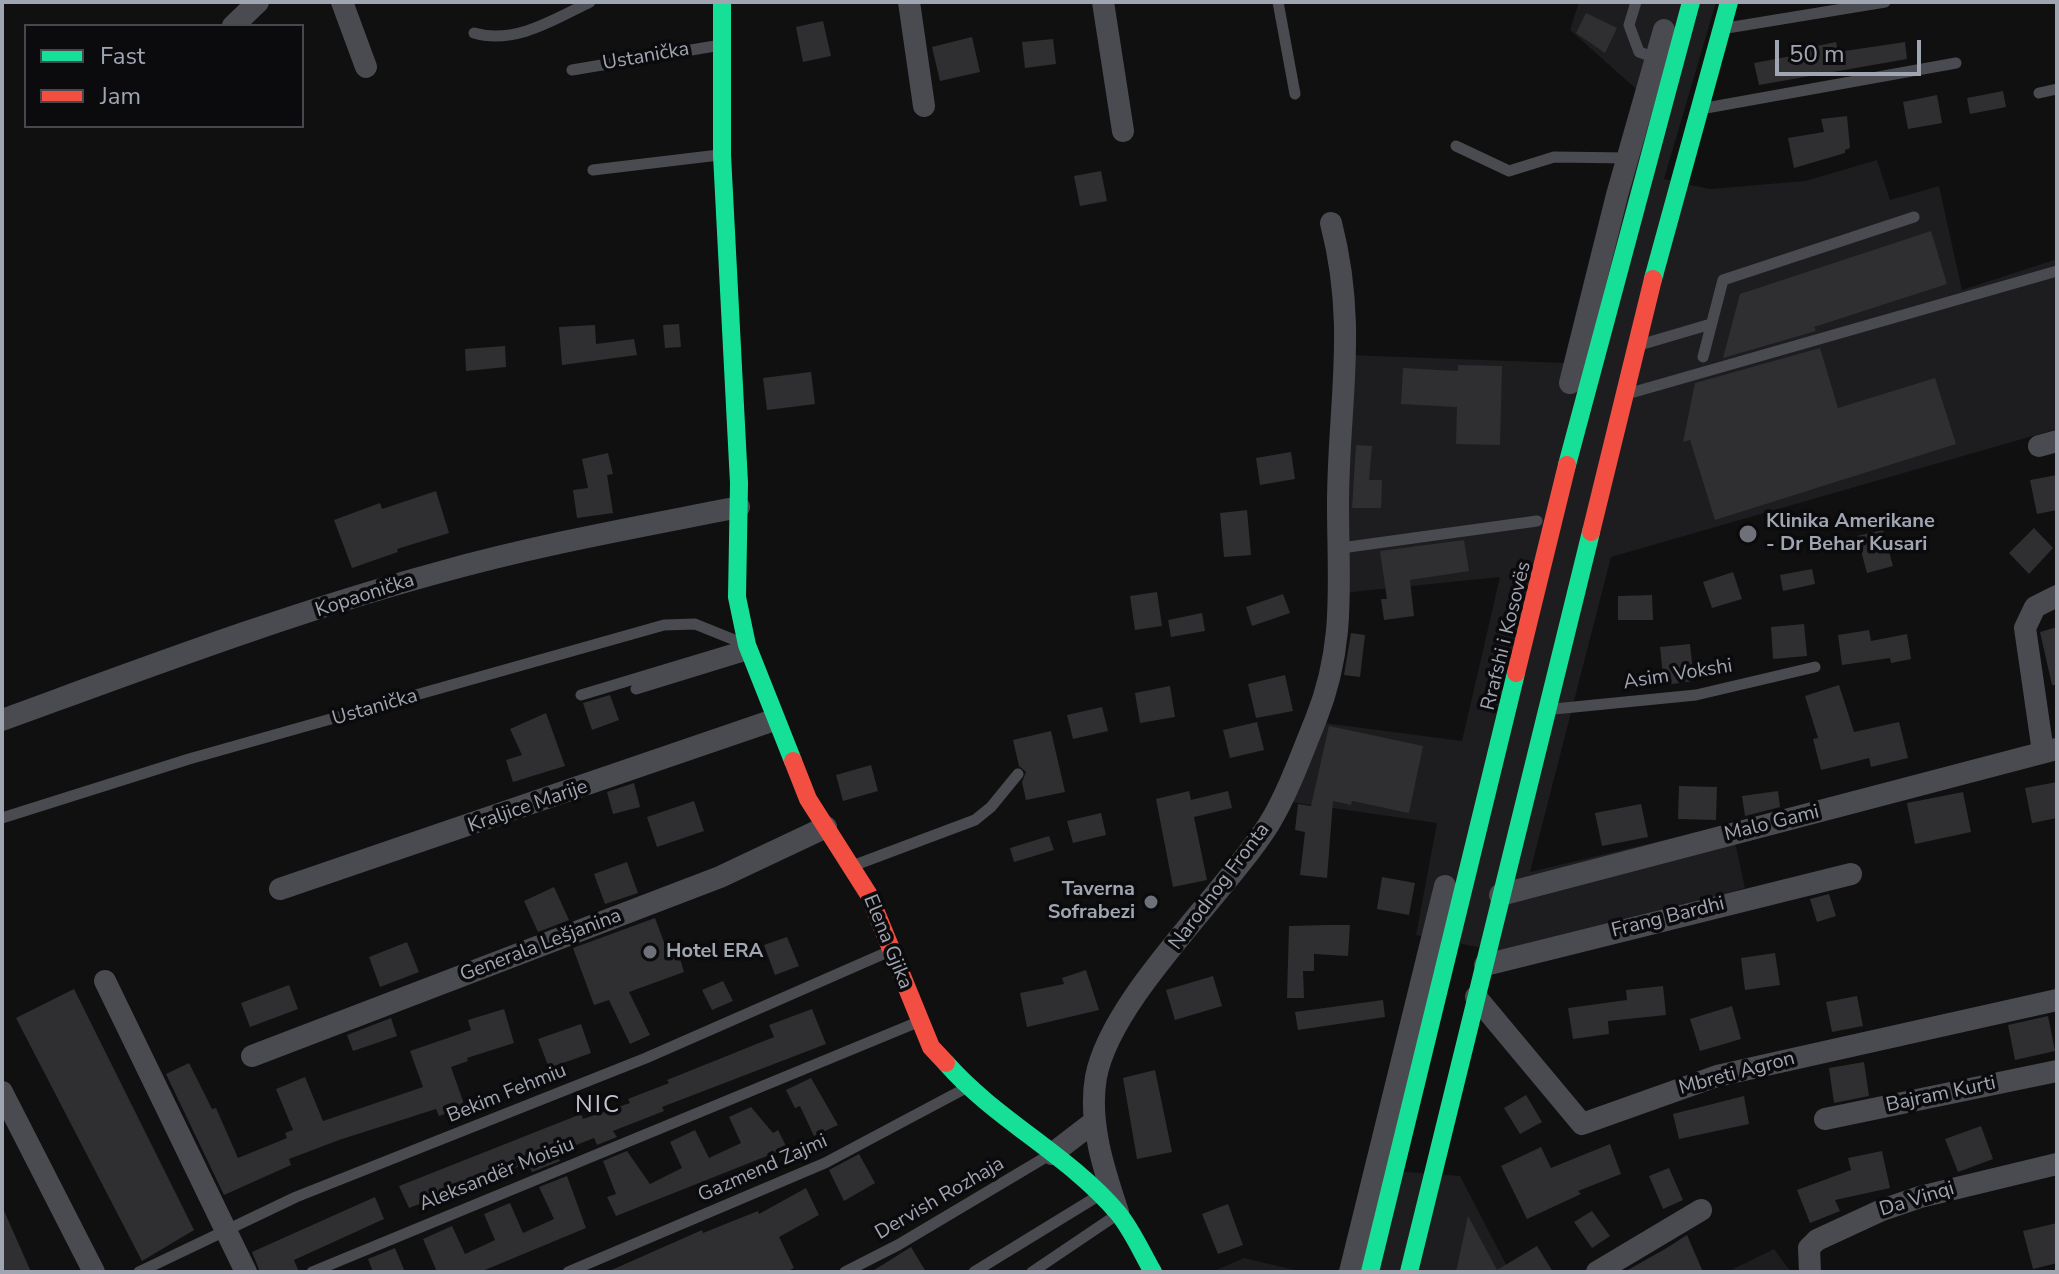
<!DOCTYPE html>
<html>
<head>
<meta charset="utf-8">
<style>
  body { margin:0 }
  #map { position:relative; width:2059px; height:1274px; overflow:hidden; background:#101010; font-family:"Nunito Sans",sans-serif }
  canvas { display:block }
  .frame { position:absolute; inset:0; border:4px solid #a0a5b2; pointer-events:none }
  .legend { position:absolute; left:24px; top:24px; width:280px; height:104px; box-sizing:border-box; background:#0b0a0c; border:2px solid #47484e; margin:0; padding:10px 14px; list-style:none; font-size:24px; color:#a0a5b2 }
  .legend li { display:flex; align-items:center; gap:16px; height:40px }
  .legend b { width:40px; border:2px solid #47484e }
  .scale { position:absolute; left:1775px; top:40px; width:146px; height:36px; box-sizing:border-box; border:4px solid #a0a5b2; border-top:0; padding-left:10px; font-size:24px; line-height:28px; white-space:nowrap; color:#a0a5b2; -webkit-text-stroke:6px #0b0a0c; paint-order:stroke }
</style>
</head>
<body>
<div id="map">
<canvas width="2059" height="1274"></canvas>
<div class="frame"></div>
<ul class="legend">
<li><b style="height:10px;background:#16e098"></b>Fast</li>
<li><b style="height:10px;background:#f24e42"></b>Jam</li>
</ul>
<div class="scale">50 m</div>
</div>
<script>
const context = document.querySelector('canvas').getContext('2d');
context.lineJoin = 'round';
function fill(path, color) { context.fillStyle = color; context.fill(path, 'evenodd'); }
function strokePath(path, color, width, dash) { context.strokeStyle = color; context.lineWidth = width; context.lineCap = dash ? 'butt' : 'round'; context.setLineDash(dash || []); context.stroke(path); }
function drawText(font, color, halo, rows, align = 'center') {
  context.font = font + ' "Nunito Sans",sans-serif'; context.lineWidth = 7; context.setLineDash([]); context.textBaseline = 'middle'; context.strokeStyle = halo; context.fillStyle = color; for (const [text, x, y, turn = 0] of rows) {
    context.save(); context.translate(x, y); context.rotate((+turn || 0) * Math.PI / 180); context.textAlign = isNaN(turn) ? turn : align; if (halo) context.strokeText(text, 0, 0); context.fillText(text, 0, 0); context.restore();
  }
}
const built = new Path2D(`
  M 1579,2 L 1716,2 L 1664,179 L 1710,189 L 1805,181 L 1877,160 L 1890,200 L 1939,186 L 1962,290 L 2057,259 L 2057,429 L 1611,557 L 1530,872 L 1731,824 L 1745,888 L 1514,954 L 1416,935 L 1437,823 L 1291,802 L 1324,723 L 1462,741 L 1500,577 L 1342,593 L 1348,355 L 1565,363 L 1644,96 L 1570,30 Z
  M 1368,1169 L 1460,1176 L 1510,1272 L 1343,1272 Z
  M 1774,1249 L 1791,1272 L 1727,1272 Z
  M 1244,1258 L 1303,1272 L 1212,1272 Z`);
const building = new Path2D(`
  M 1586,13 L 1617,28 L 1605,53 L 1576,33 Z
  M 823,21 L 831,56 L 803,62 L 796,27 Z
  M 972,37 L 980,72 L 940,81 L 932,47 Z
  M 1053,39 L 1056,64 L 1025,68 L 1022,42 Z
  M 1836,42 L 1838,52 L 1905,42 L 1907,59 L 1759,85 L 1754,63 L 1802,54 L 1802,49 Z
  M 2003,91 L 2006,107 L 1970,114 L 1967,98 Z
  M 1937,95 L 1942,123 L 1908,129 L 1903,102 Z
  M 1847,116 L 1850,148 L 1845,150 L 1845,153 L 1794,168 L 1788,138 L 1824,132 L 1821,119 Z
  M 1101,171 L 1107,201 L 1080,206 L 1074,176 Z
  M 1931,231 L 1947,284 L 1814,327 L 1816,331 L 1723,358 L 1740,294 Z
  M 679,324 L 681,347 L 665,348 L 663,325 Z
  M 595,325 L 596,344 L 634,339 L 637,355 L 562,365 L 559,327 Z
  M 505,346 L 506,367 L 466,371 L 465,349 Z
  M 1820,348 L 1838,408 L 1935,378 L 1956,444 L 1715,520 L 1690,440 L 1683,442 L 1695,383 Z
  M 1458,365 L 1502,366 L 1500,445 L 1456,444 L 1457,407 L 1401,404 L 1403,368 L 1458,371 Z
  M 811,372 L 815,404 L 767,410 L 763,378 Z
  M 1356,445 L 1372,446 L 1369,480 L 1382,480 L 1381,508 L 1352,508 Z
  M 1291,452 L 1295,479 L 1260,485 L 1256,458 Z
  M 608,453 L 613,474 L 607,475 L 613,513 L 577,518 L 573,490 L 588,488 L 582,459 Z
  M 2057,475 L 2057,510 L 2037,514 L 2030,480 Z
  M 436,491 L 449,533 L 397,549 L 398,552 L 352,568 L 334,520 L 380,503 L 382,509 Z
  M 1247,510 L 1251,555 L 1224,557 L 1220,513 Z
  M 2034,528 L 2053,548 L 2029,574 L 2009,553 Z
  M 1883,530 L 1893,566 L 1867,573 L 1857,536 Z
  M 1464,540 L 1469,571 L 1410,580 L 1414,616 L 1384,620 L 1381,599 L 1387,599 L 1380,551 Z
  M 1812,569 L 1815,584 L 1783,591 L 1780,575 Z
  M 1733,572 L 1742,599 L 1712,608 L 1703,582 Z
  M 1157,592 L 1162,626 L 1135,630 L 1130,596 Z
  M 1283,594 L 1290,613 L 1252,626 L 1246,607 Z
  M 1652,595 L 1653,620 L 1618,620 L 1618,596 Z
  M 1202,613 L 1205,631 L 1171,637 L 1168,620 Z
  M 1804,624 L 1807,656 L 1773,659 L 1771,627 Z
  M 2057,627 L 2057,685 L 2052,685 L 2040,632 Z
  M 1869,630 L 1871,641 L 1907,634 L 1911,659 L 1891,663 L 1890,658 L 1842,665 L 1838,635 Z
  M 1351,633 L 1365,635 L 1360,677 L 1344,675 Z
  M 1690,644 L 1694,681 L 1664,685 L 1660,647 Z
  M 1285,675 L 1293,711 L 1256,718 L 1248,684 Z
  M 1839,685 L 1854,732 L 1899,722 L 1908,758 L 1871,767 L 1869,758 L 1821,770 L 1813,739 L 1818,738 L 1805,696 Z
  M 1170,686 L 1175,717 L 1140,723 L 1135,693 Z
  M 610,695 L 619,720 L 592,730 L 583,703 Z
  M 1102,707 L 1108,731 L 1073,739 L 1067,715 Z
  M 546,713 L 565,766 L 513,782 L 506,760 L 522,755 L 510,729 Z
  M 1257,722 L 1264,750 L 1230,758 L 1223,730 Z
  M 1329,726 L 1423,746 L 1409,813 L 1352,801 L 1351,805 L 1333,801 L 1327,878 L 1300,875 L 1305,832 L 1295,830 L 1298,804 L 1311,806 Z
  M 1051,731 L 1065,792 L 1026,800 L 1022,782 L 1026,772 L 1019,766 L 1013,740 Z
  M 871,765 L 878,791 L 843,801 L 836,775 Z
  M 2057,782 L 2057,818 L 2032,823 L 2025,788 Z
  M 634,783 L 640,807 L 613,814 L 607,792 Z
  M 1679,786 L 1717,787 L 1716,820 L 1678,819 Z
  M 1189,791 L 1191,800 L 1228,791 L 1232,808 L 1194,817 L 1207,880 L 1173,887 L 1156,799 Z
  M 1778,791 L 1780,807 L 1745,816 L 1742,796 Z
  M 1963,792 L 1971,832 L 1915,844 L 1907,803 Z
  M 694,801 L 704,831 L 657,847 L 647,817 Z
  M 1641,804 L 1648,837 L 1602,846 L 1595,813 Z
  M 1101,813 L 1106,835 L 1073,843 L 1067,821 Z
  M 1049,836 L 1054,850 L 1014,862 L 1010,848 Z
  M 627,862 L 638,893 L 605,904 L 594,874 Z
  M 1382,877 L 1415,883 L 1409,915 L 1377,909 Z
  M 554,887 L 569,920 L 538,932 L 524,901 Z
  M 1829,894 L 1836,916 L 1817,922 L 1810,899 Z
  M 655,918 L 668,953 L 678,952 L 684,972 L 629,992 L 650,1035 L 630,1044 L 609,1000 L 594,1005 L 573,948 Z
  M 1326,925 L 1350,925 L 1348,956 L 1314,954 L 1314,971 L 1303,971 L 1304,998 L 1287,998 L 1289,926 Z
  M 787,937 L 799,966 L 775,975 L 764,945 Z
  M 407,942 L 419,972 L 380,987 L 369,957 Z
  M 1775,953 L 1780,985 L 1745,990 L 1741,958 Z
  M 1086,970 L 1099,1010 L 1027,1027 L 1020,993 L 1064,984 L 1062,978 Z
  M 1213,976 L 1222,1006 L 1175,1020 L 1166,990 Z
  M 723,981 L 733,1001 L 712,1010 L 702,990 Z
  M 289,985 L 298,1009 L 250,1027 L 241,1003 Z
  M 1663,986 L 1666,1015 L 1608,1021 L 1609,1034 L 1573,1039 L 1568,1008 L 1627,1000 L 1626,990 Z
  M 74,989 L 194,1230 L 142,1261 L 16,1018 Z
  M 1857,996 L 1863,1026 L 1832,1032 L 1826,1002 Z
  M 1383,1000 L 1385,1017 L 1298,1030 L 1295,1012 Z
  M 1732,1006 L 1741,1039 L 1700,1051 L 1690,1019 Z
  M 504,1009 L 514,1043 L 467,1058 L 468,1061 L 451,1067 L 465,1107 L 439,1116 L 436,1109 L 339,1140 L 289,1159 L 291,1165 L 224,1195 L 166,1074 L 189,1063 L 212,1109 L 216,1108 L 238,1158 L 287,1138 L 285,1133 L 293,1130 L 276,1089 L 305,1077 L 323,1121 L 423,1087 L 410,1051 L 471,1030 L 468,1020 Z
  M 812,1009 L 826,1044 L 662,1107 L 664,1111 L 613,1131 L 617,1137 L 597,1145 L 594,1138 L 556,1153 L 560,1161 L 532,1172 L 528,1163 L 409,1208 L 399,1186 L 581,1114 L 583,1119 L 630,1103 L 628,1099 L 669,1083 L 667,1080 L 774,1037 L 769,1025 Z
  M 2048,1016 L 2055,1051 L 2015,1060 L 2008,1025 Z
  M 391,1018 L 397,1036 L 353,1051 L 347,1035 Z
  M 581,1024 L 591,1053 L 549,1068 L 538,1039 Z
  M 1864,1062 L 1869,1096 L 1834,1103 L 1829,1068 Z
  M 1155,1070 L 1172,1152 L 1137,1159 L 1123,1078 Z
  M 811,1078 L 838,1125 L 814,1136 L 800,1106 L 795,1108 L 786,1090 Z
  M 1526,1095 L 1542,1122 L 1520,1134 L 1504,1108 Z
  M 1744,1096 L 1749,1124 L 1679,1139 L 1673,1114 Z
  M 751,1107 L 773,1133 L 778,1130 L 787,1148 L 616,1216 L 607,1197 L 616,1194 L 603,1161 L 627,1151 L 650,1184 L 682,1168 L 670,1142 L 695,1130 L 709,1158 L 741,1143 L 729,1117 Z
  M 1981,1126 L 1993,1159 L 1958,1172 L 1945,1139 Z
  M 1610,1144 L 1621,1174 L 1578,1191 L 1581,1194 L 1527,1219 L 1501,1166 L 1541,1147 L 1551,1168 Z
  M 1882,1151 L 1890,1188 L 1835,1200 L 1840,1211 L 1810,1223 L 1797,1190 L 1851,1170 L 1848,1158 Z
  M 859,1154 L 875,1183 L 844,1201 L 829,1170 Z
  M 1669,1168 L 1683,1200 L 1663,1209 L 1649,1176 Z
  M 567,1176 L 586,1228 L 480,1272 L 437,1272 L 423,1239 L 452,1226 L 465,1254 L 495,1240 L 484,1214 L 510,1203 L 523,1233 L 554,1219 L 539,1187 Z
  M 806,1188 L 819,1215 L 779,1237 L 794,1268 L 786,1272 L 607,1272 L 702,1230 L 703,1233 L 758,1211 L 759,1214 Z
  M 375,1197 L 384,1219 L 294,1260 L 299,1272 L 260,1272 L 252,1252 Z
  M 1228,1204 L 1243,1245 L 1218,1254 L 1202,1214 Z
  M 2,1206 L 31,1272 L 2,1272 Z
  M 1592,1211 L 1610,1236 L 1592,1248 L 1574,1222 Z
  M 1468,1216 L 1497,1270 L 1537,1246 L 1553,1272 L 1456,1272 Z
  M 2057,1223 L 2057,1263 L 2033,1269 L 2023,1231 Z
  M 1687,1235 L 1703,1272 L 1624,1272 L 1665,1249 Z
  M 911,1247 L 926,1272 L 871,1272 Z
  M 395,1248 L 405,1272 L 373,1272 L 368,1259 Z`);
const lane = new Path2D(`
  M 1278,2 L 1295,94
  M 1636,2 L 1629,25 L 1639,52 L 1656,58
  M 1727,28 L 1885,2
  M 474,33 C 515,45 555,19 590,2
  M 572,70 L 721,45
  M 2039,93 L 2057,89
  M 1706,108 L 1956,63
  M 1456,146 L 1509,171 L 1554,157 L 1628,158
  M 593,170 L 719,155
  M 1643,344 L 1711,324
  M 1703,357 L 1723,280 L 1914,217
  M 1634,392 L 2057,271
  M 1341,548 L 1537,521
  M 636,689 L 750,654
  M 1554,709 L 1696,695 L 1815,667
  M 2,818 L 189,759 L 664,625 L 695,624 L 747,645 L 581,695
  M 855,865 L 975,820 L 991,807 L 1018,774
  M 139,1272 L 296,1197 L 646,1058 L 890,951
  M 312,1272 L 918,1022
  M 568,1272 L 825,1163 L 966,1088
  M 845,1272 L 898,1245 L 1051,1154
  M 974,1272 L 1098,1196
  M 1032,1272 L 1118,1214`);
const street = new Path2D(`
  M 342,2 L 366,67
  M 909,2 L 924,106
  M 1103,2 L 1123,131
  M 233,26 L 258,2
  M 1570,383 L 1617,195 L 1664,30
  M 2039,446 L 2057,441
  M 2,720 C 145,668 290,613 437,573 C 536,545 638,527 739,507
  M 2043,752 L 2025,628 L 2035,607 L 2057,596
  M 280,889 L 774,720
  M 1500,895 L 2057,749
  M 1485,965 L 1851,874
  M 105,981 L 246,1272
  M 1476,997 L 1582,1124 L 1717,1076 L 2057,1000
  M 252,1056 L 720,877 L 826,827
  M 2,1092 L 94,1272
  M 1825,1119 L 2057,1071
  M 1052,1154 L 1095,1121
  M 1118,1212 C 1104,1170 1088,1122 1096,1077 C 1111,998 1224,895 1269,824 C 1288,793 1302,753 1316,719 C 1346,644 1338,583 1338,505 C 1338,404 1358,327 1331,223
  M 1350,1272 L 1445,886
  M 1597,1272 L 1701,1210
  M 1810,1272 L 1809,1248 L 1817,1240 L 1882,1210 L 1920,1197 L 2057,1164`);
const fast = new Path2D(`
  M 722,2 L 722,155 L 739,483 L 737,597 L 747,645 L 793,761
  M 1653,279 L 1729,2
  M 1567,465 L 1691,2
  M 946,1063 C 996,1120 1069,1155 1118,1213 C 1132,1230 1142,1253 1153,1272
  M 1370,1272 L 1516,673
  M 1409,1272 L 1591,532`);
const jam = new Path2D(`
  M 1591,532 L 1653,279
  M 1516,673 L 1567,465
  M 793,761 L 808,799 L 869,895 L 931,1047 L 946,1063`);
const markers = [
  [1748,534,10,"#6e7179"],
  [1151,902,8,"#6e7179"],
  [650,952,8,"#6e7179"]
];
const streetNames = [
  ["Ustanička",646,57,-10],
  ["Kopaonička",365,596,-18],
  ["Rrafshi i Kosovës",1507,636,-76],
  ["Asim Vokshi",1678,675,-9],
  ["Ustanička",375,708,-16],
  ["Kraljice Marije",528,807,-19],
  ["Malo Gami",1772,824,-14],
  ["Narodnog Fronta",1220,887,-53],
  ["Frang Bardhi",1668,918,-14],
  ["Elena Gjika",887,942,68],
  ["Generala Lešjanina",541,946,-21],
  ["Mbreti Agron",1737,1074,-15],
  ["Bekim Fehmiu",507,1094,-22],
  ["Bajram Kurti",1941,1095,-12],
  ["Gazmend Zajmi",763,1169,-24],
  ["Aleksandër Moisiu",497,1175,-22],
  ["Dervish Rozhaja",940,1199,-30],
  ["Da Vinqi",1917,1200,-17]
];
const poiNames = [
  ["Klinika Amerikane",1766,522],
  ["- Dr Behar Kusari",1766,545],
  ["Taverna",1135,890,"right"],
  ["Sofrabezi",1135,913,"right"],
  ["Hotel ERA",666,952]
];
const quarterNames = [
  ["NIC",598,1106]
];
fill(built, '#1d1d1f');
fill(building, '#2f2f31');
strokePath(lane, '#4a4b50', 11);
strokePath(street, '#4a4b50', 22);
strokePath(fast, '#16e098', 18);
strokePath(jam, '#f24e42', 18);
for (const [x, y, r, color] of markers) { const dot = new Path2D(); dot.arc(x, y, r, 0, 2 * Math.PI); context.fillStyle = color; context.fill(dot); strokePath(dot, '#0b0a0c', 3); }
drawText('20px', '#a0a5b2', '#0b0a0c', streetNames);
drawText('bold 20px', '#a0a5b2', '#0b0a0c', poiNames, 'left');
context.letterSpacing = '2px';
drawText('24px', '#c1c4ce', '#0b0a0c', quarterNames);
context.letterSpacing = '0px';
</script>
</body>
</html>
